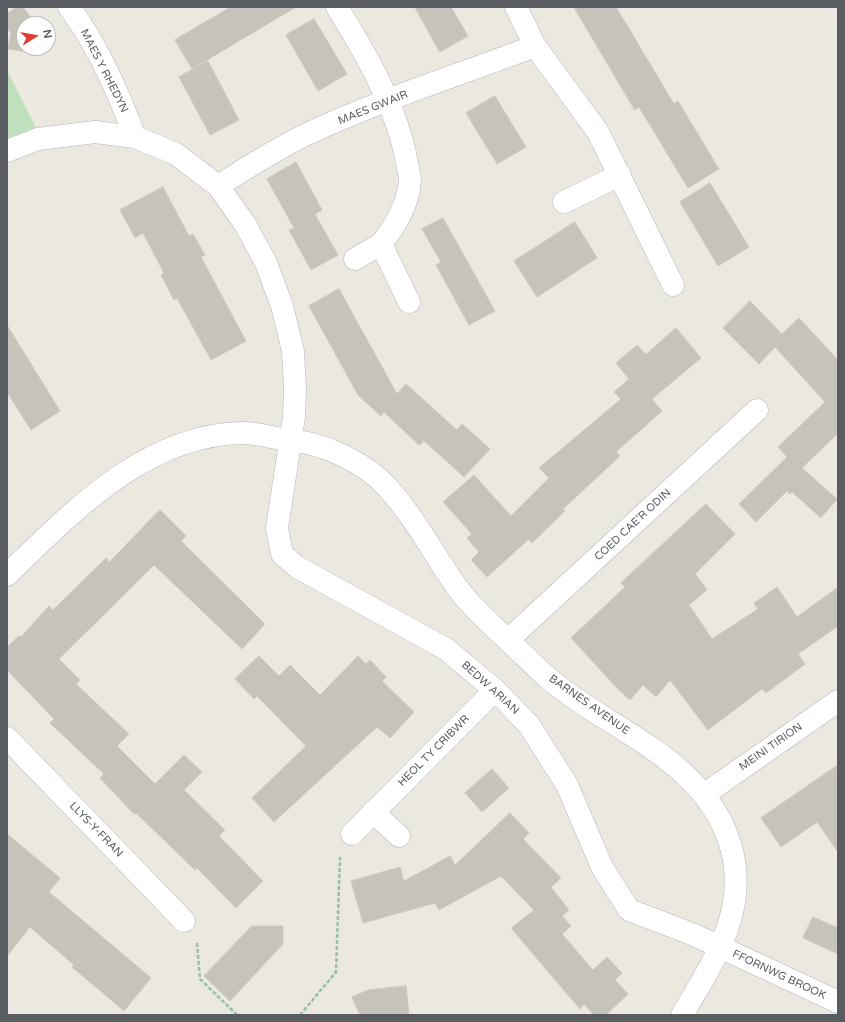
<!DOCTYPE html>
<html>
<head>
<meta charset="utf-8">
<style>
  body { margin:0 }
  #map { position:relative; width:845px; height:1022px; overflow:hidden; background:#ebe8e0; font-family:"Varela Round",sans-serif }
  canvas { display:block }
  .frame { position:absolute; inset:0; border:8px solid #595c60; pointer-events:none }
  .north { position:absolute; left:16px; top:16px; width:40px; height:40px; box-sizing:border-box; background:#fff; border:1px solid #bdbebf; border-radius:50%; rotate:79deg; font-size:11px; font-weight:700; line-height:16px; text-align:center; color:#595c60 }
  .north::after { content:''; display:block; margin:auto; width:14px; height:18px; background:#dc3e35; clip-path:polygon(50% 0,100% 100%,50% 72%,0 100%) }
</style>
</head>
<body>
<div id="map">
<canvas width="845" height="1022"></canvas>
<div class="frame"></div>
<div class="north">N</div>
</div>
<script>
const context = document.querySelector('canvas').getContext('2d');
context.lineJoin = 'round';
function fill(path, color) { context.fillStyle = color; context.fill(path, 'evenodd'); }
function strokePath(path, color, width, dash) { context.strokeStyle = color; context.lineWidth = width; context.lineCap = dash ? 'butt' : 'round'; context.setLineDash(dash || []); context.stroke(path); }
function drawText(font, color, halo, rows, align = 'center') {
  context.font = font + ' "Varela Round",sans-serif'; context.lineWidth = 3; context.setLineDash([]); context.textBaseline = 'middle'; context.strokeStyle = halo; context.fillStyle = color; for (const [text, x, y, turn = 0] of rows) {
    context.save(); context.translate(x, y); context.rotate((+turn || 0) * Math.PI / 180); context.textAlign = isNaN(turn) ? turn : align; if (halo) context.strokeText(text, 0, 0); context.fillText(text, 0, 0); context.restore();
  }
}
const green = new Path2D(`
  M 7,70 L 36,128 L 7,138 Z`);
const building = new Path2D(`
  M 17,7 L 23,7 L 36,24 L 24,24 L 24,48 L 34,48 L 34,53 L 8,49 L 11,33 L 7,28 L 7,14 Z
  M 231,7 L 296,7 L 192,69 L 175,40 Z
  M 415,7 L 451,7 L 468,36 L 440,52 Z
  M 574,7 L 616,7 L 674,104 L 678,101 L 719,169 L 688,188 L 639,107 L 635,110 Z
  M 314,19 L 347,74 L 318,91 L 286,35 Z
  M 208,61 L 239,120 L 210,135 L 179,77 Z
  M 495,96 L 526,147 L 497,164 L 466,113 Z
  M 296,162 L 322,210 L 315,214 L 338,255 L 311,270 L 289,230 L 294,228 L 267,179 Z
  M 710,183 L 749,247 L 718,266 L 680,202 Z
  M 163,187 L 189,236 L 193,234 L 205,255 L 201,257 L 246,341 L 211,360 L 177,298 L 174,300 L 161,275 L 164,273 L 143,233 L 135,238 L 120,210 Z
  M 443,218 L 495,311 L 469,325 L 436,265 L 441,262 L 422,229 Z
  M 575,222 L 597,258 L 537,297 L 514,261 Z
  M 339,289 L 397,394 L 406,384 L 457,430 L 462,424 L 490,449 L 464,477 L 422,439 L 423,442 L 419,445 L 384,412 L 381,416 L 358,395 L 309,306 Z
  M 750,301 L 782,334 L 799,318 L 838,360 L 838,433 L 802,468 L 837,499 L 821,518 L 792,492 L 790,494 L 787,491 L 756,522 L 739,504 L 787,457 L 778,447 L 825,402 L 775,347 L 759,364 L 723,328 Z
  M 7,325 L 60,411 L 31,430 L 7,392 Z
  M 676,328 L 701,358 L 652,399 L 662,411 L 616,452 L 620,456 L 563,509 L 565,511 L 532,543 L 529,539 L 487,577 L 471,560 L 479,552 L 467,538 L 472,534 L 443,502 L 474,475 L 511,516 L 549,478 L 539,468 L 621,399 L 614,392 L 629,379 L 616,363 L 637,345 L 646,354 Z
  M 706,504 L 735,534 L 695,574 L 707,590 L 689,605 L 712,639 L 758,609 L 754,603 L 777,587 L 797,617 L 838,587 L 838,626 L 798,654 L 805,664 L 766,693 L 762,689 L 708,730 L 670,680 L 656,697 L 643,685 L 630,700 L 617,688 L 571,638 L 625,587 L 621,583 Z
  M 160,510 L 186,536 L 181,541 L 265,624 L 242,649 L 154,565 L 59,659 L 80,680 L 76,684 L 129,734 L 117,746 L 155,784 L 184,755 L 202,772 L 184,790 L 225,830 L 219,836 L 263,881 L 236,908 L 197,868 L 195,870 L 136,813 L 134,814 L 100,778 L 104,774 L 50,723 L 54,719 L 7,670 L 7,647 L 20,635 L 21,637 L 49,606 L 53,610 L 106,558 L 109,562 Z
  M 259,656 L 279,676 L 290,665 L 320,695 L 358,656 L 366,664 L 370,660 L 386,677 L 382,681 L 414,712 L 390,738 L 377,727 L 274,822 L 252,798 L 306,746 L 257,696 L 254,699 L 235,679 Z
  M 838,765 L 838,852 L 817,822 L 781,847 L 761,818 Z
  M 492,769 L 509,788 L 482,812 L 465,793 Z
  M 510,813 L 529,833 L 523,839 L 561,878 L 551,887 L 569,910 L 562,916 L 571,926 L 562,934 L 593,970 L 607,957 L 622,973 L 615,980 L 628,994 L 606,1015 L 594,1015 L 584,1004 L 580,1009 L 511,928 L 534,910 L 501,876 L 439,910 L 435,903 L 363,923 L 351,881 L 400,867 L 404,881 L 450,856 L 455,865 Z
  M 7,834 L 60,878 L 49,892 L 151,978 L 124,1011 L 72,967 L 74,965 L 30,927 L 7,956 Z
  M 813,917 L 838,928 L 838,954 L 803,938 Z
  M 252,926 L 283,926 L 283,944 L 230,1001 L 204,976 Z
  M 406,986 L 409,1015 L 360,1015 L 352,997 L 368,990 Z`);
const path = new Path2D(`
  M 197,943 L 200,979 L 237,1015
  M 300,1015 L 336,972 L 340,857`);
const minor = new Path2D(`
  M 69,7 C 98,46 118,92 135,137
  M 337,7 C 366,54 397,107 407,163 C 408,169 410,175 410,181 C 408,205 396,225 381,244 L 409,302
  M 535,46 L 598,132 L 673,285
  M 7,151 L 38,139 L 95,132 L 135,137 L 176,154 L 218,186 L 245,224 L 266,263 L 282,306 L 293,351 L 295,388 L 294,417 L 277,528 L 282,554 L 297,567 L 446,649 L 495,690 L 529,725 L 567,785 L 602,867 L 629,910 L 692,934 L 838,1002
  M 218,186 C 246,168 275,150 305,135 C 379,100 459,75 535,46 L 516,7
  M 564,202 L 620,175
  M 355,259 L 381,244
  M 7,575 C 72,512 146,434 243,433 C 258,433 273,438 288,440 C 322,442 366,463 388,488 C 416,519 435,557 459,590 C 474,610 493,626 511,643 C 523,654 535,667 548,678 C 611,732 706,759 731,847 C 749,911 713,962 682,1015
  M 508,640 L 757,410
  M 7,738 L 184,921
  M 705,794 L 838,701
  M 373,812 L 399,836
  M 352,834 L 495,690`);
const streetNames = [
  ["MAES Y RHEDYN",104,71,63],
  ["MAES GWAIR",373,108,-22],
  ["COED CAE'R ODIN",633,525,-43],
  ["BEDW ARIAN",490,688,42],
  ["BARNES AVENUE",589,705,35],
  ["MEINI TIRION",771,747,-35],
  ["HEOL TY CRIBWR",434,751,-45],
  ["LLYS-Y-FRAN",96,830,46],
  ["FFORNWG BROOK",779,975,25]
];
fill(green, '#bfe1be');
fill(building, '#c6c3bd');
strokePath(building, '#cfc9bf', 1);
strokePath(minor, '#b3b6ba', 23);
strokePath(path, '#98c1a2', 2.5, [4, 2]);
strokePath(minor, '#fff', 22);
drawText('11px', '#595c60', '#fff', streetNames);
</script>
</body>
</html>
